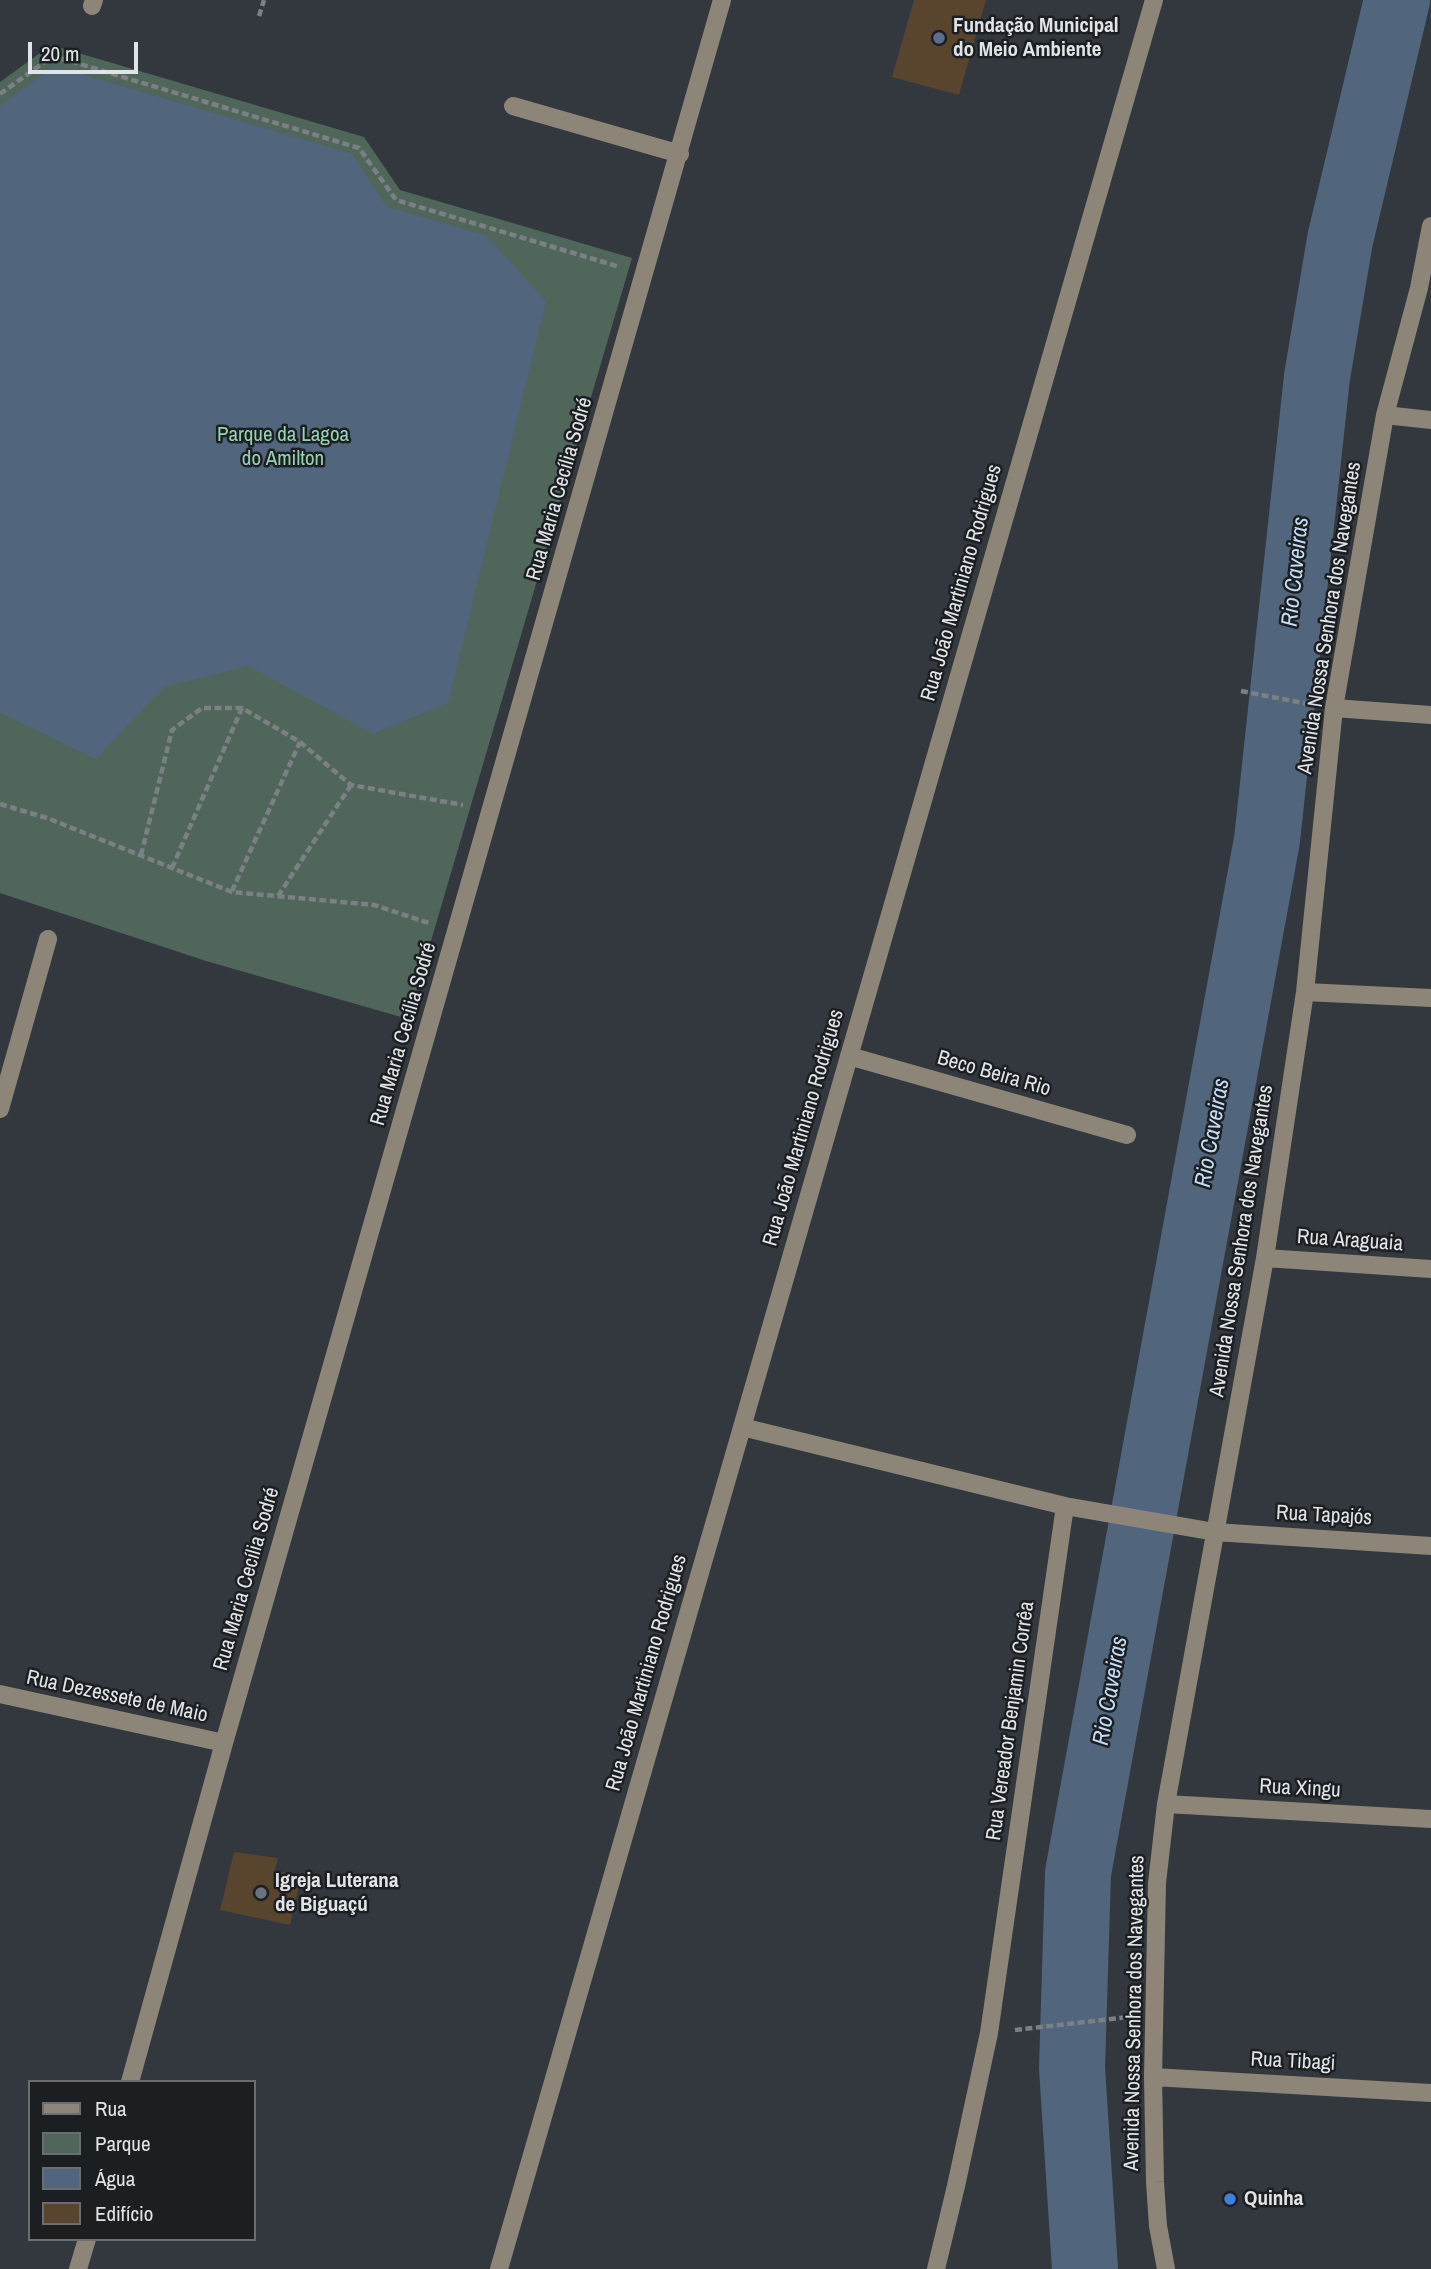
<!DOCTYPE html>
<html>
<head>
<meta charset="utf-8">
<style>
  body { margin:0 }
  #map { position:relative; width:1431px; height:2269px; overflow:hidden; background:#32383e; font-family:"Archivo Narrow",sans-serif }
  canvas { display:block }
  .legend { position:absolute; left:28px; top:2080px; width:228px; height:161px; box-sizing:border-box; background:#1c1f22; border:2px solid #6a6e71; margin:0; padding:9px 12px; list-style:none; font-size:21px; color:#e0e4e8 }
  .legend li { display:flex; align-items:center; gap:14px; height:35px }
  .legend b { width:35px; border:2px solid #6a6e71 }
  .scale { position:absolute; left:28px; top:42px; width:110px; height:32px; box-sizing:border-box; border:4px solid #e0e4e8; border-top:0; padding-left:9px; font-size:21px; line-height:24px; white-space:nowrap; color:#e0e4e8; -webkit-text-stroke:5px #1c1f22; paint-order:stroke }
</style>
</head>
<body>
<div id="map">
<canvas width="1431" height="2269"></canvas>
<ul class="legend">
<li><b style="height:9px;background:#8e8579"></b>Rua</li>
<li><b style="height:19px;background:#50665a"></b>Parque</li>
<li><b style="height:19px;background:#51657d"></b>Água</li>
<li><b style="height:19px;background:#59442d"></b>Edifício</li>
</ul>
<div class="scale">20 m</div>
</div>
<script>
const context = document.querySelector('canvas').getContext('2d');
context.lineJoin = 'round';
function fill(path, color) { context.fillStyle = color; context.fill(path, 'evenodd'); }
function strokePath(path, color, width, dash) { context.strokeStyle = color; context.lineWidth = width; context.lineCap = dash ? 'butt' : 'round'; context.setLineDash(dash || []); context.stroke(path); }
function drawText(font, color, halo, rows, align = 'center') {
  context.font = font + ' "Archivo Narrow",sans-serif'; context.lineWidth = 5; context.setLineDash([]); context.textBaseline = 'middle'; context.strokeStyle = halo; context.fillStyle = color; for (const [text, x, y, turn = 0] of rows) {
    context.save(); context.translate(x, y); context.rotate((+turn || 0) * Math.PI / 180); context.textAlign = isNaN(turn) ? turn : align; if (halo) context.strokeText(text, 0, 0); context.fillText(text, 0, 0); context.restore();
  }
}
const green = new Path2D(`
  M 51,45 L 364,137 L 400,190 L 632,258 L 408,1019 L 206,961 L 0,893 L 0,82 Z`);
const water = new Path2D(`
  M 54,66 L 352,154 L 387,207 L 487,236 L 546,301 L 448,703 L 373,734 L 248,666 L 164,687 L 96,759 L 0,713 L 0,106 Z`);
const river = new Path2D(`
  M 1085,2269 L 1072,2068 L 1078,1873 L 1267,840 L 1317,377 L 1340,240 L 1397,0`);
const building = new Path2D(`
  M 914,0 L 986,0 L 959,95 L 892,77 Z
  M 234,1852 L 278,1858 L 275,1870 L 301,1877 L 290,1925 L 220,1910 Z`);
const path = new Path2D(`
  M 259,16 L 264,0
  M 0,94 L 53,56 L 359,148 L 396,200 L 620,267
  M 1241,691 L 1308,704
  M 0,804 L 47,818 L 232,892 L 374,905 L 429,923
  M 141,855 L 172,730 L 202,708 L 242,708 L 300,742 L 351,785 L 463,805
  M 172,868 L 242,708
  M 232,891 L 300,742
  M 278,896 L 351,785
  M 1015,2030 L 1129,2017`);
const minor = new Path2D(`
  M 92,6 L 94,0
  M 513,106 L 680,154
  M 1385,415 L 1431,420
  M 1334,708 L 1431,715
  M 1305,992 L 1431,998
  M 849,1056 L 1127,1135
  M 0,1109 L 48,939
  M 1265,1258 L 1431,1269
  M 742,1427 L 1065,1506 L 989,2033 L 956,2186 L 936,2269
  M 1065,1506 L 1215,1532 L 1431,1546
  M 0,1694 L 224,1743
  M 1166,1804 L 1431,1819
  M 1153,2077 L 1431,2093
  M 130,2082 L 224,1743 L 722,0
  M 78,2269 L 87,2239
  M 499,2269 L 1154,0
  M 1166,2269 L 1158,2226 L 1155,2182 L 1153,2077 L 1157,1883 L 1166,1804 L 1265,1258 L 1305,992 L 1334,708 L 1385,415 L 1419,288 L 1431,226`);
const markers = [
  [939,38,7,"#5c6f8a"],
  [261,1893,7,"#6b7280"],
  [1230,2199,7,"#3f7fe0"]
];
const poiNames = [
  ["Fundação Municipal",953,26],
  ["do Meio Ambiente",953,50],
  ["Igreja Luterana",275,1881],
  ["de Biguaçú",275,1905],
  ["Quinha",1244,2199]
];
const parkNames = [
  ["Parque da Lagoa",283,435],
  ["do Amilton",283,459]
];
const streetNames = [
  ["Rua Maria Cecília Sodré",560,489,-74],
  ["Rua João Martiniano Rodrigues",962,583,-74],
  ["Avenida Nossa Senhora dos Navegantes",1330,618,-81],
  ["Rua Maria Cecília Sodré",404,1034,-74],
  ["Beco Beira Rio",994,1074,16],
  ["Rua João Martiniano Rodrigues",804,1128,-74],
  ["Avenida Nossa Senhora dos Navegantes",1242,1241,-81],
  ["Rua Araguaia",1350,1241,4],
  ["Rua Tapajós",1324,1516,3],
  ["Rua Maria Cecília Sodré",247,1579,-74],
  ["Rua João Martiniano Rodrigues",647,1673,-74],
  ["Rua Dezessete de Maio",117,1697,12],
  ["Rua Vereador Benjamin Corrêa",1011,1721,-82],
  ["Rua Xingu",1300,1789,3],
  ["Avenida Nossa Senhora dos Navegantes",1135,2013,-89],
  ["Rua Tibagi",1293,2062,3]
];
const waterNames = [
  ["Rio Caveiras",1296,572,-84],
  ["Rio Caveiras",1213,1133,-80],
  ["Rio Caveiras",1111,1691,-80]
];
fill(green, '#50665a');
fill(water, '#51657d');
strokePath(river, '#51657d', 66);
fill(building, '#59442d');
strokePath(path, '#7b8085', 4.5, [7, 3.5]);
strokePath(minor, '#8e8579', 18);
for (const [x, y, r, color] of markers) { const dot = new Path2D(); dot.arc(x, y, r, 0, 2 * Math.PI); context.fillStyle = color; context.fill(dot); strokePath(dot, '#1c1f22', 2.5); }
drawText('bold 21px', '#e0e4e8', '#1c1f22', poiNames, 'left');
drawText('21px', '#96d2b2', '#1c1f22', parkNames);
drawText('21px', '#e0e4e8', '#1c1f22', streetNames);
drawText('italic 23px', '#c5dcf7', '#1c1f22', waterNames);
</script>
</body>
</html>
